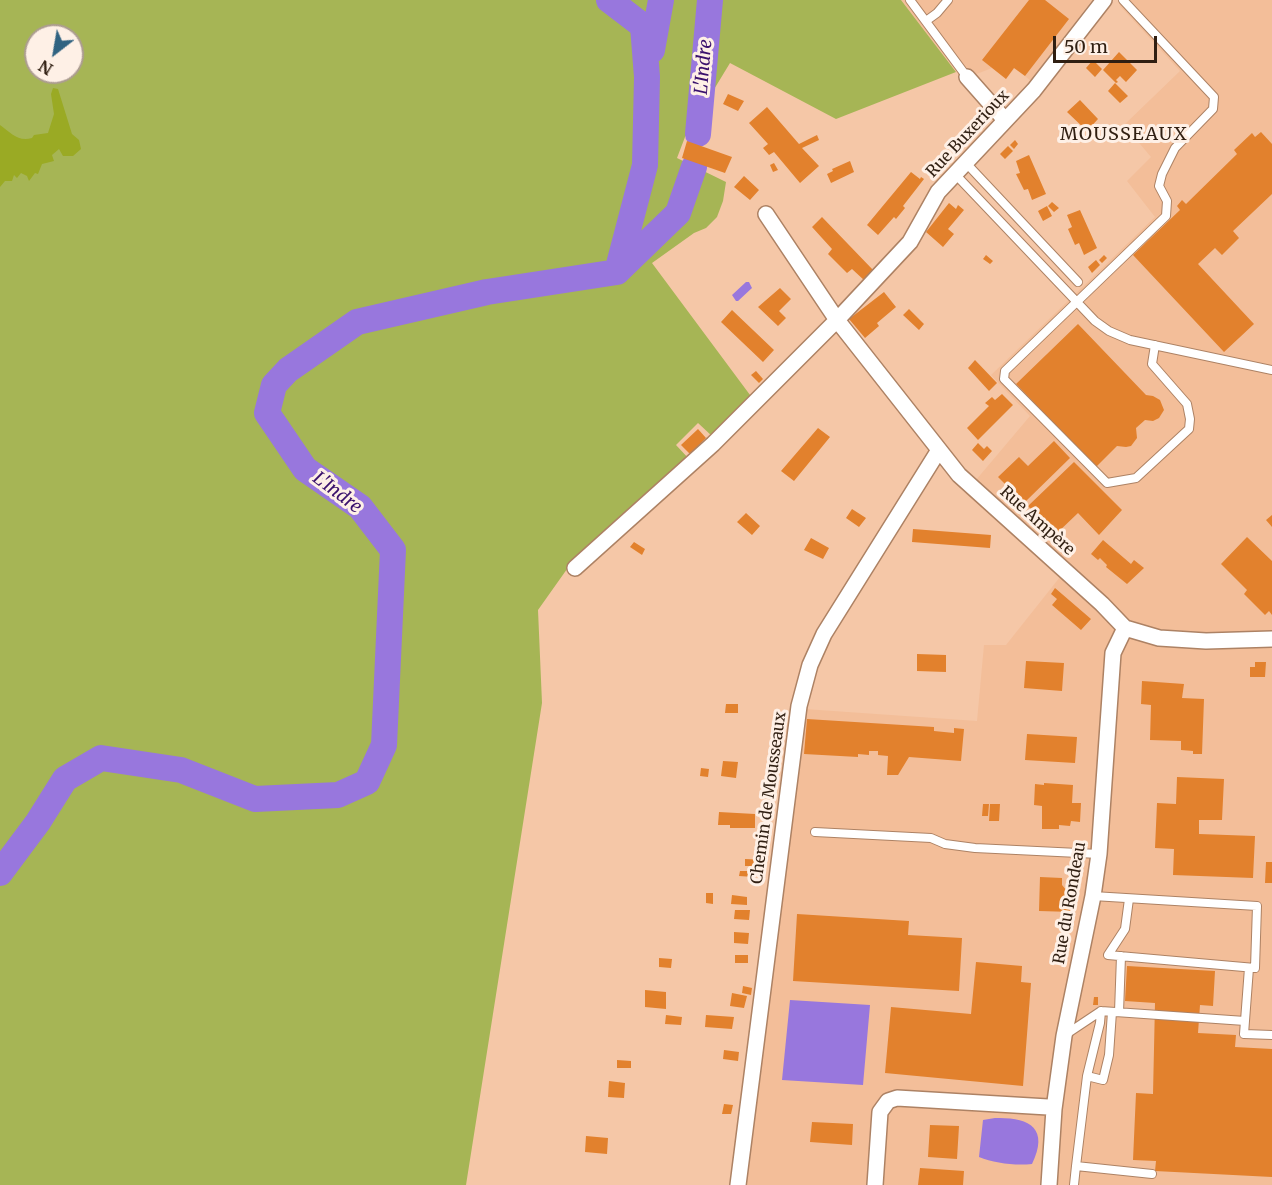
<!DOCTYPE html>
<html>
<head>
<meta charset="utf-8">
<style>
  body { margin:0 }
  #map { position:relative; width:1272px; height:1185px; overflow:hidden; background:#f5c7a7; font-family:Merriweather,serif }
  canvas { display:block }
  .north { position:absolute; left:24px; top:24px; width:60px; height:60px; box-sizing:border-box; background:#fef0e6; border:2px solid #ac9c91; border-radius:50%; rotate:211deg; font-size:16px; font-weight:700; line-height:24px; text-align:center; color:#301f12 }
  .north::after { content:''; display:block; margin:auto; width:21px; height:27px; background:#316381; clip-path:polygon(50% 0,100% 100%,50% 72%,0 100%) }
  .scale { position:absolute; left:1053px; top:36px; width:104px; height:27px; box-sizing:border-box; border:3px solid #301f12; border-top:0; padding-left:8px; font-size:18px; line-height:21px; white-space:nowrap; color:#301f12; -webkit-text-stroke:4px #fef0e6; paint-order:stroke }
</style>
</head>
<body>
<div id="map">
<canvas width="1272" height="1185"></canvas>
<div class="north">N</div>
<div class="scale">50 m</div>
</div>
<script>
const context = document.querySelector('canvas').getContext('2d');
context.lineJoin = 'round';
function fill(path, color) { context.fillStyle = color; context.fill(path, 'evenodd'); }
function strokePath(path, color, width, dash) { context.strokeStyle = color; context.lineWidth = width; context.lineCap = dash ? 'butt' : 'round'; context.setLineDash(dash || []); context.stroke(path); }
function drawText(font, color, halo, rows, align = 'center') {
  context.font = font + ' Merriweather,serif'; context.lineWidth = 6; context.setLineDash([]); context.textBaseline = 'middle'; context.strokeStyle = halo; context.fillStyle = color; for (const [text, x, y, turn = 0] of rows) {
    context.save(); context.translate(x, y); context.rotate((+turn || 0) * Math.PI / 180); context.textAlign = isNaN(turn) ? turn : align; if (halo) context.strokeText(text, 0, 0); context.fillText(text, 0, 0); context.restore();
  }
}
const built = new Path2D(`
  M 901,0 L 1092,0 L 1031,81 L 1015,68 L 1006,79 L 992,68 L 974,75 L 965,83 Z
  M 1119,0 L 1272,0 L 1272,1185 L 731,1185 L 790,708 L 977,721 L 984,645 L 1006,645 L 1060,577 L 965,493 L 1030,416 L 991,375 L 1155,217 L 1127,181 L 1151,157 L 1124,125 L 1180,71 L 1120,6 Z`);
const green = new Path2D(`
  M 0,0 L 901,0 L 956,72 L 836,119 L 730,63 L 685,137 L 677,158 L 726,182 L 723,201 L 717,217 L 706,228 L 694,233 L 652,263 L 753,399 L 713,437 L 698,423 L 676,445 L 690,460 L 572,562 L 538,610 L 542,703 L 466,1185 L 0,1185 ZM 36,36 L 72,36 L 72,72 L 36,72 Z`);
const forest = new Path2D(`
  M 53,88 L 58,89 L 72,134 L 79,140 L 81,149 L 73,156 L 63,156 L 59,149 L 52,155 L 54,161 L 42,164 L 38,174 L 35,173 L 29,181 L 27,176 L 21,173 L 17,178 L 14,175 L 12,181 L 5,181 L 0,187 L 0,125 C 11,133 18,142 32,138 L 34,135 L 48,133 L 54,114 L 51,94 Z`);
const water = new Path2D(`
  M 746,282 L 749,282 L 752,288 L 738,301 L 736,301 L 732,295 Z
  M 790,1000 L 870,1005 L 863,1085 L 782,1080 Z
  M 995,1118 C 1028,1117 1050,1127 1032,1164 C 1015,1166 994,1163 979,1157 L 983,1120 Z`);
const river = new Path2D(`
  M 609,0 L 643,26 L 647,77 L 645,165 L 617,272
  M 652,50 L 661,0
  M 698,134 L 710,0
  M 0,873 L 38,822 L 65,779 L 101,758 L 181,770 L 255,799 L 338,795 L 367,782 L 384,745 L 393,550 L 360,507 L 305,469 L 267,413 L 274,385 L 288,370 L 357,322 L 487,292 L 617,272 L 678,213 L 694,167`);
const building = new Path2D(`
  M 1029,0 L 1045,0 L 1069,19 L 1025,76 L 1014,68 L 1006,79 L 982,60 Z
  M 1119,52 L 1137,70 L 1126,82 L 1120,76 L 1116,80 L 1118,82 L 1116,83 L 1103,70 Z
  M 1093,60 L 1102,69 L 1095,77 L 1086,68 Z
  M 1115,83 L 1128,96 L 1120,103 L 1108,91 Z
  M 728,94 L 744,101 L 738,111 L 723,104 Z
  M 1080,100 L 1098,119 L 1087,131 L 1067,112 Z
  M 767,107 L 799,144 L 817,135 L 819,140 L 802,148 L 819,166 L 800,183 L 774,152 L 769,155 L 763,148 L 768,144 L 749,123 Z
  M 1261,132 L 1272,144 L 1272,194 L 1233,231 L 1239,238 L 1222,255 L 1215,248 L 1198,264 L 1254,324 L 1224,352 L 1133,255 L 1180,210 L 1177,206 L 1182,200 L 1186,204 L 1237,154 L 1234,150 L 1252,133 L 1255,137 Z
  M 1015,140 L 1018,144 L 1014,149 L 1010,145 Z
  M 687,141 L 732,157 L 725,173 L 682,158 Z
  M 1008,146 L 1013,151 L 1005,159 L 1000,154 Z
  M 1029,155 L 1046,194 L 1032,200 L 1028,189 L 1024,190 L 1016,174 L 1020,173 L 1016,161 Z
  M 850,161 L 854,172 L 831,183 L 827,174 L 833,171 L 832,169 Z
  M 774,163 L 778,170 L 773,172 L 770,165 Z
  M 911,172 L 920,179 L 921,177 L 924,179 L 903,206 L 905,208 L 896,219 L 894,217 L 878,235 L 867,225 Z
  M 744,176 L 759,190 L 750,200 L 734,187 Z
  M 1052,202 L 1059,208 L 1054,212 L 1048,206 Z
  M 949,203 L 956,209 L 958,205 L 964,210 L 948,229 L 954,234 L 943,247 L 926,232 Z
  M 1047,206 L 1052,216 L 1043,221 L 1038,211 Z
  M 1080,210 L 1097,248 L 1084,255 L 1079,243 L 1075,245 L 1068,229 L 1072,227 L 1067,215 Z
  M 822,217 L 874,271 L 865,281 L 852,269 L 847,273 L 828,254 L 832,249 L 812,227 Z
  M 986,255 L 993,261 L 990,264 L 983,259 Z
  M 1104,255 L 1107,258 L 1102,263 L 1099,260 Z
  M 1096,260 L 1100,265 L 1092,273 L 1088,267 Z
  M 780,288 L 791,299 L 779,311 L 786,318 L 778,326 L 758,307 Z
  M 884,292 L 896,307 L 877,323 L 879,326 L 865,338 L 849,319 Z
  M 909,309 L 924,324 L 919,330 L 903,315 Z
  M 732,310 L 774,350 L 763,362 L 721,322 Z
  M 1078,324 L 1146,395 L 1153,396 L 1160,400 L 1164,410 L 1159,418 L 1153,421 L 1145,420 L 1136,428 L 1137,438 L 1131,446 L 1126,447 L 1117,446 L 1096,467 L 1016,384 Z
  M 975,360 L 997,383 L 989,391 L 968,368 Z
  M 756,371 L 763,379 L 759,383 L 751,375 Z
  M 1002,394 L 1013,405 L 978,440 L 967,428 L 989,406 L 985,403 L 992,397 L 995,400 Z
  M 818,428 L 830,437 L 794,481 L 781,471 Z
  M 698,429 L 706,438 L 690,454 L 681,445 Z
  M 1054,441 L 1070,458 L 1024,503 L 998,477 L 1019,457 L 1028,466 Z
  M 978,443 L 984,449 L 987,446 L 992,451 L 983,461 L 972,450 Z
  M 1074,462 L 1122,510 L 1099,535 L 1078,513 L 1055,535 L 1028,506 Z
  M 852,509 L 866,518 L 859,527 L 846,518 Z
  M 746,513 L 760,526 L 752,535 L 737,522 Z
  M 1272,515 L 1272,527 L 1266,520 Z
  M 913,529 L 991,535 L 990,548 L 912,542 Z
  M 1247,537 L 1272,561 L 1272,615 L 1269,611 L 1265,615 L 1244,594 L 1247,590 L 1221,564 Z
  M 811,538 L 829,548 L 823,559 L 804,550 Z
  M 1103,540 L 1131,564 L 1134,560 L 1144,568 L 1127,584 L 1106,567 L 1107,565 L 1100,558 L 1098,560 L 1091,554 Z
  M 634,542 L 645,549 L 642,555 L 630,547 Z
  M 1055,588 L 1091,619 L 1081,630 L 1052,605 L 1057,599 L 1051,594 Z
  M 917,654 L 946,655 L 946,672 L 917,671 Z
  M 1026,661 L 1064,663 L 1062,691 L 1024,688 Z
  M 1255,662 L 1266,662 L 1265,677 L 1250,677 L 1250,667 L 1255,667 Z
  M 1142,681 L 1184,684 L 1182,698 L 1204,699 L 1202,754 L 1193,754 L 1193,751 L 1181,750 L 1181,741 L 1150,740 L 1151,705 L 1141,704 Z
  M 726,704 L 738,704 L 738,713 L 725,713 Z
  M 807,719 L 934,727 L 934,731 L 954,733 L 954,728 L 964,729 L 961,761 L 909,757 L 898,775 L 887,775 L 888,756 L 878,755 L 878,751 L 869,751 L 869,755 L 858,754 L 858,757 L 804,754 Z
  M 1027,734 L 1077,737 L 1075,763 L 1025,760 Z
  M 723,761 L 738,762 L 736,778 L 721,776 Z
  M 701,768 L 709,769 L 708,777 L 700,776 Z
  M 1177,777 L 1224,779 L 1222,820 L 1199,820 L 1199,834 L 1255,836 L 1253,878 L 1173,875 L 1174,849 L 1155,848 L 1157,803 L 1176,804 Z
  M 1044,783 L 1073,785 L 1072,803 L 1081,803 L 1080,822 L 1071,821 L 1070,826 L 1059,825 L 1059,829 L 1042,829 L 1042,806 L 1034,805 L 1035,784 L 1044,785 Z
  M 983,804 L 989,804 L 988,816 L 982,816 Z
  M 990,804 L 1000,804 L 999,821 L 989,821 Z
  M 719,812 L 755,814 L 755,828 L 730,828 L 730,825 L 718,825 Z
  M 745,859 L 767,860 L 766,866 L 745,866 Z
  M 1266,862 L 1272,862 L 1272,883 L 1265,883 Z
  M 740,871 L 755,871 L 754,877 L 739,876 Z
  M 1040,877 L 1062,878 L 1062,885 L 1067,891 L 1074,891 L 1073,912 L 1039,911 Z
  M 706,893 L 713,893 L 713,904 L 706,903 Z
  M 732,895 L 747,897 L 747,905 L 731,904 Z
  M 735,910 L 750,910 L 749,920 L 734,919 Z
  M 797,914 L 909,921 L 908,935 L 962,938 L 959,991 L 793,981 Z
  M 734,932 L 749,933 L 748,944 L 734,943 Z
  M 735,955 L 748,955 L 748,963 L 735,963 Z
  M 659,958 L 672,959 L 671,968 L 659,967 Z
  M 976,962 L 1022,966 L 1021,982 L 1031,983 L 1023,1086 L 885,1073 L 891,1007 L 971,1014 Z
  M 1127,966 L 1215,971 L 1213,1006 L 1200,1005 L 1198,1033 L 1236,1035 L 1235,1047 L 1272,1049 L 1272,1177 L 1155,1171 L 1156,1161 L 1133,1160 L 1136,1093 L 1153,1094 L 1155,1003 L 1125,1001 Z
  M 743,986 L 752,988 L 751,995 L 742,993 Z
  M 645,990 L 666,992 L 666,1009 L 645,1007 Z
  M 732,993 L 747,996 L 744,1008 L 730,1006 Z
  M 1094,997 L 1098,997 L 1098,1005 L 1093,1005 Z
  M 666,1015 L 682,1017 L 681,1025 L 665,1024 Z
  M 706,1015 L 734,1017 L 732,1029 L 705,1027 Z
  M 724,1050 L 739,1052 L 738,1061 L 723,1059 Z
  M 617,1060 L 631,1061 L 631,1068 L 617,1068 Z
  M 609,1081 L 625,1083 L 624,1098 L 608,1097 Z
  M 724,1104 L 733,1105 L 731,1114 L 722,1114 Z
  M 812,1122 L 853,1124 L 852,1145 L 810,1142 Z
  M 930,1125 L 959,1126 L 957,1159 L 928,1157 Z
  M 586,1136 L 608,1138 L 607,1154 L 585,1152 Z
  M 920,1168 L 964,1171 L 963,1185 L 918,1185 Z`);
const service = new Path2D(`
  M 910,0 L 967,77
  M 1123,0 L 1214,97 L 1213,109 L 1175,148 L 1162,174 L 1159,186 L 1167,201 L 1166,216 L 1005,371 L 1004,379 L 1107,483 L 1136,478 L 1189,429 L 1190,419 L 1187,404 L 1152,364 L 1155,345
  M 926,21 L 937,13 L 948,0
  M 966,163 L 1078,282
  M 955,174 L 1095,321 L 1109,331 L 1130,340 L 1272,370
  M 815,832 L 931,838 L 945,844 L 975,848 L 1099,854
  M 1093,896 L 1257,906 L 1255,968 L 1108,955 L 1125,929 L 1129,899
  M 1249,968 L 1244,1034 L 1272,1035
  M 1101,1011 L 1100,1023 L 1087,1076 L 1076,1166 L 1152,1174
  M 1119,1012 L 1121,956
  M 1065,1035 L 1101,1011 L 1245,1021
  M 1087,1076 L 1103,1080 L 1109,1055 L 1112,1012
  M 1074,1185 L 1076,1166`);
const minor = new Path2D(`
  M 967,77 L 1005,120
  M 766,214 L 837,320 L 959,475 L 1102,604 L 1125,628 L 1159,638 L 1206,641 L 1272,639
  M 575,568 L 713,444 L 837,320 L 910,242 L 938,192 L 1034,90 L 1104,0
  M 738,1185 L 799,706 L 810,665 L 824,634 L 939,450
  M 875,1185 L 880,1112 L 888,1101 L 897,1098 L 1048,1107 L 1054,1109
  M 1049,1185 L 1054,1109 L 1064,1036 L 1093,896 L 1099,854 L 1113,653 L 1125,628`);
const streetNames = [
  ["Rue Buxerioux",968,134,-47],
  ["Rue Ampère",1037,521,42],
  ["Chemin de Mousseaux",769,798,-82],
  ["Rue du Rondeau",1070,903,-80]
];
const waterNames = [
  ["L'Indre",704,67,-85],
  ["L'Indre",337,493,37]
];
const neighbourhoodNames = [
  ["MOUSSEAUX",1124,135]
];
fill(built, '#f3be99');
fill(green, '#a6b555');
fill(forest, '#9aaa24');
fill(water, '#9877dd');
strokePath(river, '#9877dd', 26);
fill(building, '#e2812d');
strokePath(service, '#ad8264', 10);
strokePath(minor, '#ad8264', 18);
strokePath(service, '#fff', 8);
strokePath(minor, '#fff', 15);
drawText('16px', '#301f12', '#fef0e6', streetNames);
drawText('italic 18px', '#3a116d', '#fef0e6', waterNames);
context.letterSpacing = '1.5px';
drawText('18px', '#301f12', '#fef0e6', neighbourhoodNames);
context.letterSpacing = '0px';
</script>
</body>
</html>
